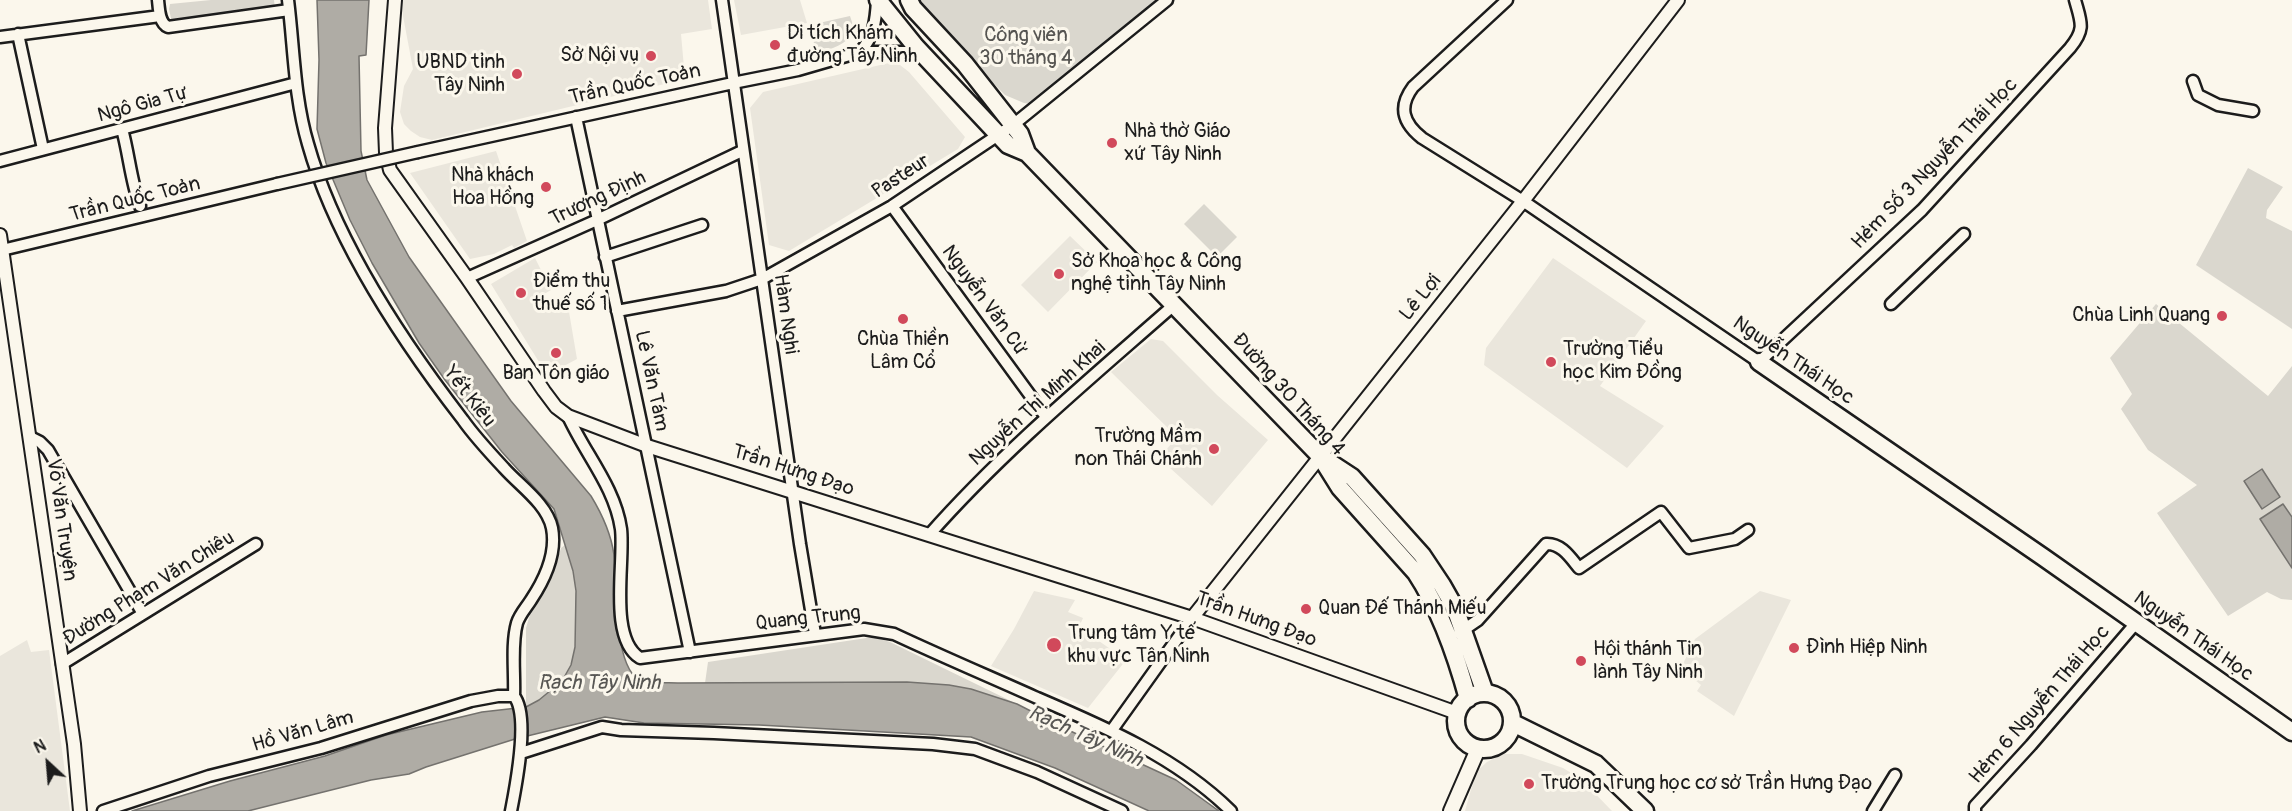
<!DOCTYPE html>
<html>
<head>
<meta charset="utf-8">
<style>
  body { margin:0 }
  #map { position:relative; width:2292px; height:811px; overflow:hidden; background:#fbf7ec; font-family:Pangolin,sans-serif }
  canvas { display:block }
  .north { position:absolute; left:18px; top:733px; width:60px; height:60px; -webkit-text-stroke:4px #fbf7ec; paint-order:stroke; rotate:334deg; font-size:16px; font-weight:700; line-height:24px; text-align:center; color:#1c1c1c }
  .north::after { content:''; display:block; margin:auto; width:21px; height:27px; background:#1c1c1c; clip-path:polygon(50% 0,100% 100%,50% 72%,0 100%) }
</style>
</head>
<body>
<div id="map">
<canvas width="2292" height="811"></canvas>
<div class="north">N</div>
</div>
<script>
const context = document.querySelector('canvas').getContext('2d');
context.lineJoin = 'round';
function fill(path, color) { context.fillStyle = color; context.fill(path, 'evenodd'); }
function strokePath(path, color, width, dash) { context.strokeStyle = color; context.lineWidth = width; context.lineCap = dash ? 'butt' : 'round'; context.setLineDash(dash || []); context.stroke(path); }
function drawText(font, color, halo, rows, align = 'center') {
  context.font = font + ' Pangolin,sans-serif'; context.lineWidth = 6; context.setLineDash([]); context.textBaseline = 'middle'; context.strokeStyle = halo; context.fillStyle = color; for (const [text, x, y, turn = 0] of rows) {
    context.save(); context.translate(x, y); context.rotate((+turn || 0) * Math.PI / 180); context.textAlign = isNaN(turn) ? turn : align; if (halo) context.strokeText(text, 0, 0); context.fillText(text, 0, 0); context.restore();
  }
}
const built = new Path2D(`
  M 400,0 L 708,0 L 712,29 L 681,34 L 685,79 L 432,140 L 420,137 L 411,131 L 404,124 L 400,112 L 404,86 L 413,69 Z
  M 734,0 L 800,0 L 807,23 L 741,35 Z
  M 889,63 L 900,65 L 909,72 L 965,137 L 958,149 L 789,251 L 769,245 L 750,108 L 763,92 Z
  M 496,151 L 527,241 L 514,248 L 512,245 L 494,254 L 470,259 L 410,173 Z
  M 1070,236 L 1097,262 L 1048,312 L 1021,285 Z
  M 535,258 L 551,290 L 539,297 L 549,311 L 567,300 L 577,359 L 547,375 L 491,284 Z
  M 1553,258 L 1646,321 L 1600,386 L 1664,426 L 1627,468 L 1484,365 L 1486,348 Z
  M 1151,339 L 1163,341 L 1217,395 L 1268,440 L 1212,506 L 1159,458 L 1177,437 L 1111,372 Z
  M 1034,591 L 1075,600 L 1068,612 L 1083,618 L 1079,627 L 1126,660 L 1088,708 L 991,666 L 1014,629 Z
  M 1760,591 L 1791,600 L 1734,716 L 1697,691 L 1701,685 L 1681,668 L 1695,639 Z
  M 27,640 L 31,652 L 49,650 L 70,811 L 0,811 L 0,656 Z
  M 1503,754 L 1522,754 L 1563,768 L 1581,779 L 1612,811 L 1465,811 L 1476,772 L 1487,762 Z`);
const green = new Path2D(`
  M 211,0 L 274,0 L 275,9 L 172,23 L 169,9 L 170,4 Z
  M 920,0 L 1160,0 L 1032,104 L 1024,103 L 1005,95 L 922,12 Z
  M 850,16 L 855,31 C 846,45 832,49 816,53 L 810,25 Z
  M 2248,168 L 2283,187 L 2267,210 L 2266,218 L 2292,231 L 2292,329 L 2196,265 Z
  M 1204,204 L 1237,237 L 1217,257 L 1184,224 Z
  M 2156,304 L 2268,396 L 2292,366 L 2292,600 L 2281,599 L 2267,592 L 2228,616 L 2157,513 L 2197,485 L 2148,450 L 2121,409 L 2132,394 L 2110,358 Z
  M 565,545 C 568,554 572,563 573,572 C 578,594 579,646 571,666 C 563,685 544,698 526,707 L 526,628 L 531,611 L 553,575 L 561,548 Z
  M 873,637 L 890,642 L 1017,704 L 971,689 L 949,685 L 907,682 L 705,683 L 708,662 Z`);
const water = new Path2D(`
  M 317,0 L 369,0 L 366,55 L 359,56 L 361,151 L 367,180 L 409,257 L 511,401 L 591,496 C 602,514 611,533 614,555 C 618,582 612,671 642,681 C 652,684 668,682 679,683 L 907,682 L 949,685 L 971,689 L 1017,704 L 1066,729 L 1176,780 L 1219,811 L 1149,811 L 1055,768 L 971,737 L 759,725 L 644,723 L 605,717 L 515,739 L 426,767 L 409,774 L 371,780 L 248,811 L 132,811 L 230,781 L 325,756 L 386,735 L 482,712 L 526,707 L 539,700 L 562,681 L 571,665 L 575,647 L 576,591 L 573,571 L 554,509 L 502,452 L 445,380 L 419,343 L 372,263 L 350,220 L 326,163 L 317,129 L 319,60 Z
  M 2262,469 L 2280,497 L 2262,509 L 2244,481 Z
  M 2283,504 L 2292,517 L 2292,568 L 2260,519 Z`);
const minor = new Path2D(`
  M 158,0 C 159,9 159,23 168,27 L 289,10
  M 288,0 C 294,48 294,97 308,144 C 335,240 402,341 463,420 C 475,437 490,453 504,468 C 520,486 547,504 552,528 C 557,554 545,579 531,600 C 526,608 520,614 517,623 C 511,644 515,674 514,696 C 530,716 516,785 511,811
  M 722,0 L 800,544 L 815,634
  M 1507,0 L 1413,87 C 1398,107 1403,123 1422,138 L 1523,201 L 1759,362 L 1922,210 L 2070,48 C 2086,29 2081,22 2075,0
  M 18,34 L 43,149
  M 0,37 L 160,16
  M 860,52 C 874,37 876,20 877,0
  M 2193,81 L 2198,95 L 2218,105 L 2253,111
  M 576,117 L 690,652
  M 122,129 C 129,154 131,182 140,206
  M 418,152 L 733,83 L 798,70 L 860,52 L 922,52
  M 0,161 L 296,83
  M 892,206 L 1046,417
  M 2,250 L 277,184
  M 605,257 L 702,225
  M 467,278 L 597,220 L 742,151
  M 1891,304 L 1964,234
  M 617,311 L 726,291 L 762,279 L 892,206 L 1013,125 L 1167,0
  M 568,416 C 585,454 615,487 621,529 C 625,562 608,638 640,658 L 864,629 L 894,634 C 941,656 988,676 1035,697 C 1105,727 1176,757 1231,811
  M 30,437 L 40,442 L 48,450 L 143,614
  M 929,535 C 1004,450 1091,378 1175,304
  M 1459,633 L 1478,620 L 1546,544 C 1561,543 1570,557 1579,568 L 1661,512 L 1689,548 L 1735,539 L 1748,530
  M 62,664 L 256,544
  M 1112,730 L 1192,618
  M 521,753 L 602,727 L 621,730 L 714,733 L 933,744 L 975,749 L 1037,772 L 1122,811
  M 103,811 L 209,776 L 321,748 L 471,701 L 498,696 L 514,696
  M 1873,811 L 1895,775
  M 1975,811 L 1975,806 L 2031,745 L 2136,623`);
const tertiary = new Path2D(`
  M 395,0 L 385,128 L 386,153 L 390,170 L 467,278 L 544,391 L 556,407 L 568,416 L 647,446 L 1192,618 L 1457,713
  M 0,235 L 74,744 L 80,811
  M 1192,618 L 1523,201 L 1678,0`);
const secondary = new Path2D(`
  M 1451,811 L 1478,749`);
const primary = new Path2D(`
  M 878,0 L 916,47 L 1008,145 L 1027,153 L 1320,456 L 1340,488 L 1416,573 C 1441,611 1456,655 1468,699
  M 909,0 L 913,8 L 965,64 L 1020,134 L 1027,153
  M 1759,362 L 2043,557 L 2292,732
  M 1326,460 L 1352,477 L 1422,555 L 1442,585 L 1455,608 L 1485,693
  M1456 721a28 28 0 1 1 56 0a28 28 0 1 1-56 0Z
  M 1513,723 L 1596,764 L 1645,811`);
const minorBridge = new Path2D(`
  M 277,184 L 418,152`);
const markers = [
  [775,45,6,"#d1495b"],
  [651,56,6,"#d1495b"],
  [517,74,6,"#d1495b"],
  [1112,143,6,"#d1495b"],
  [546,187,6,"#d1495b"],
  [1059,274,6,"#d1495b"],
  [521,293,6,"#d1495b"],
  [2222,316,6,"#d1495b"],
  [903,319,6,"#d1495b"],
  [556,353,6,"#d1495b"],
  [1551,362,6,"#d1495b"],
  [1214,449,6,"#d1495b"],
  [1306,609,6,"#d1495b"],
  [1054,645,8,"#d1495b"],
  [1794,648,6,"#d1495b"],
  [1581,661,6,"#d1495b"],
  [1529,784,6,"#d1495b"]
];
const poiNames = [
  ["Di tích Khám",787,34],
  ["đường Tây Ninh",787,57],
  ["Sở Nội vụ",639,56,"right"],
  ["UBND tỉnh",505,63,"right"],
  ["Tây Ninh",505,86,"right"],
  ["Nhà thờ Giáo",1124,132],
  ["xứ Tây Ninh",1124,155],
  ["Nhà khách",534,176,"right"],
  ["Hoa Hồng",534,199,"right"],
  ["Sở Khoa học & Công",1071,262],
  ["nghệ tỉnh Tây Ninh",1071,285],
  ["Điểm thu",533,282],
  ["thuế số 1",533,305],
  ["Chùa Linh Quang",2210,316,"right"],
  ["Chùa Thiền",903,340,"center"],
  ["Lâm Cổ",903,363,"center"],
  ["Trường Tiểu",1563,350],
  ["học Kim Đồng",1563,373],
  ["Ban Tôn giáo",556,374,"center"],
  ["Trường Mầm",1202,437,"right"],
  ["non Thái Chánh",1202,460,"right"],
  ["Quan Đế Thánh Miếu",1318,609],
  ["Trung tâm Y tế",1068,634],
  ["khu vực Tân Ninh",1068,657],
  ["Đình Hiệp Ninh",1806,648],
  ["Hội thánh Tin",1593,650],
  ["lành Tây Ninh",1593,673],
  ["Trường Trung học cơ sở Trần Hưng Đạo",1541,784]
];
const parkNames = [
  ["Công viên",1026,36],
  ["30 tháng 4",1026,59]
];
const streetNames = [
  ["Trần Quốc Toản",635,85,-12],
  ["Ngô Gia Tự",143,105,-15],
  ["Hẻm Số 3 Nguyễn Thái Học",1935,164,-46],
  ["Pasteur",901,177,-33],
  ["Trương Định",598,199,-25],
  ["Trần Quốc Toản",135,200,-14],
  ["Lê Lợi",1421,298,-51],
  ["Nguyễn Văn Cừ",984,301,54],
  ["Hàm Nghi",785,314,82],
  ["Nguyễn Thái Học",1793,361,34],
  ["Lê Văn Tám",651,381,78],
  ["Đường 30 Tháng 4",1288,395,48],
  ["Yết Kiêu",469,397,52],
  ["Nguyễn Thị Minh Khai",1038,404,-42],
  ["Trần Hưng Đạo",793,471,18],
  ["Võ Văn Truyện",61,520,82],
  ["Đường Phạm Văn Chiêu",149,589,-32],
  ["Quang Trung",808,619,-6],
  ["Trần Hưng Đạo",1256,620,20],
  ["Nguyễn Thái Học",2193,637,35],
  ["Hẻm 6 Nguyễn Thái Học",2040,705,-49],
  ["Hồ Văn Lâm",303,732,-16]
];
const waterNames = [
  ["Rạch Tây Ninh",599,684],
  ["Rạch Tây Ninh",1085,737,24]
];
fill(built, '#eae6dc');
fill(green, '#dad7ce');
fill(water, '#afaca5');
strokePath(water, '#74726e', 1.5);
strokePath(minor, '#1c1c1c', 15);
strokePath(tertiary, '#1c1c1c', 16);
strokePath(secondary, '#1c1c1c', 18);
strokePath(primary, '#1c1c1c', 21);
strokePath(minor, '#fbf7ec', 10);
strokePath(tertiary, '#fbf7ec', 12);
strokePath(secondary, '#fbf7ec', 14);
strokePath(primary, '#fbf7ec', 16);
strokePath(minorBridge, '#1c1c1c', 15, []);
strokePath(minorBridge, '#fbf7ec', 10);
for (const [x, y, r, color] of markers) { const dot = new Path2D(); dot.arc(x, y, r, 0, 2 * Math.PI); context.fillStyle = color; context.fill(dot); strokePath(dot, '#fbf7ec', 2); }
drawText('20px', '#1c1c1c', '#fbf7ec', poiNames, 'left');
drawText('20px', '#555451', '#fbf7ec', parkNames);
drawText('20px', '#1c1c1c', '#fbf7ec', streetNames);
drawText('italic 21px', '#575653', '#fbf7ec', waterNames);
</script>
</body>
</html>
